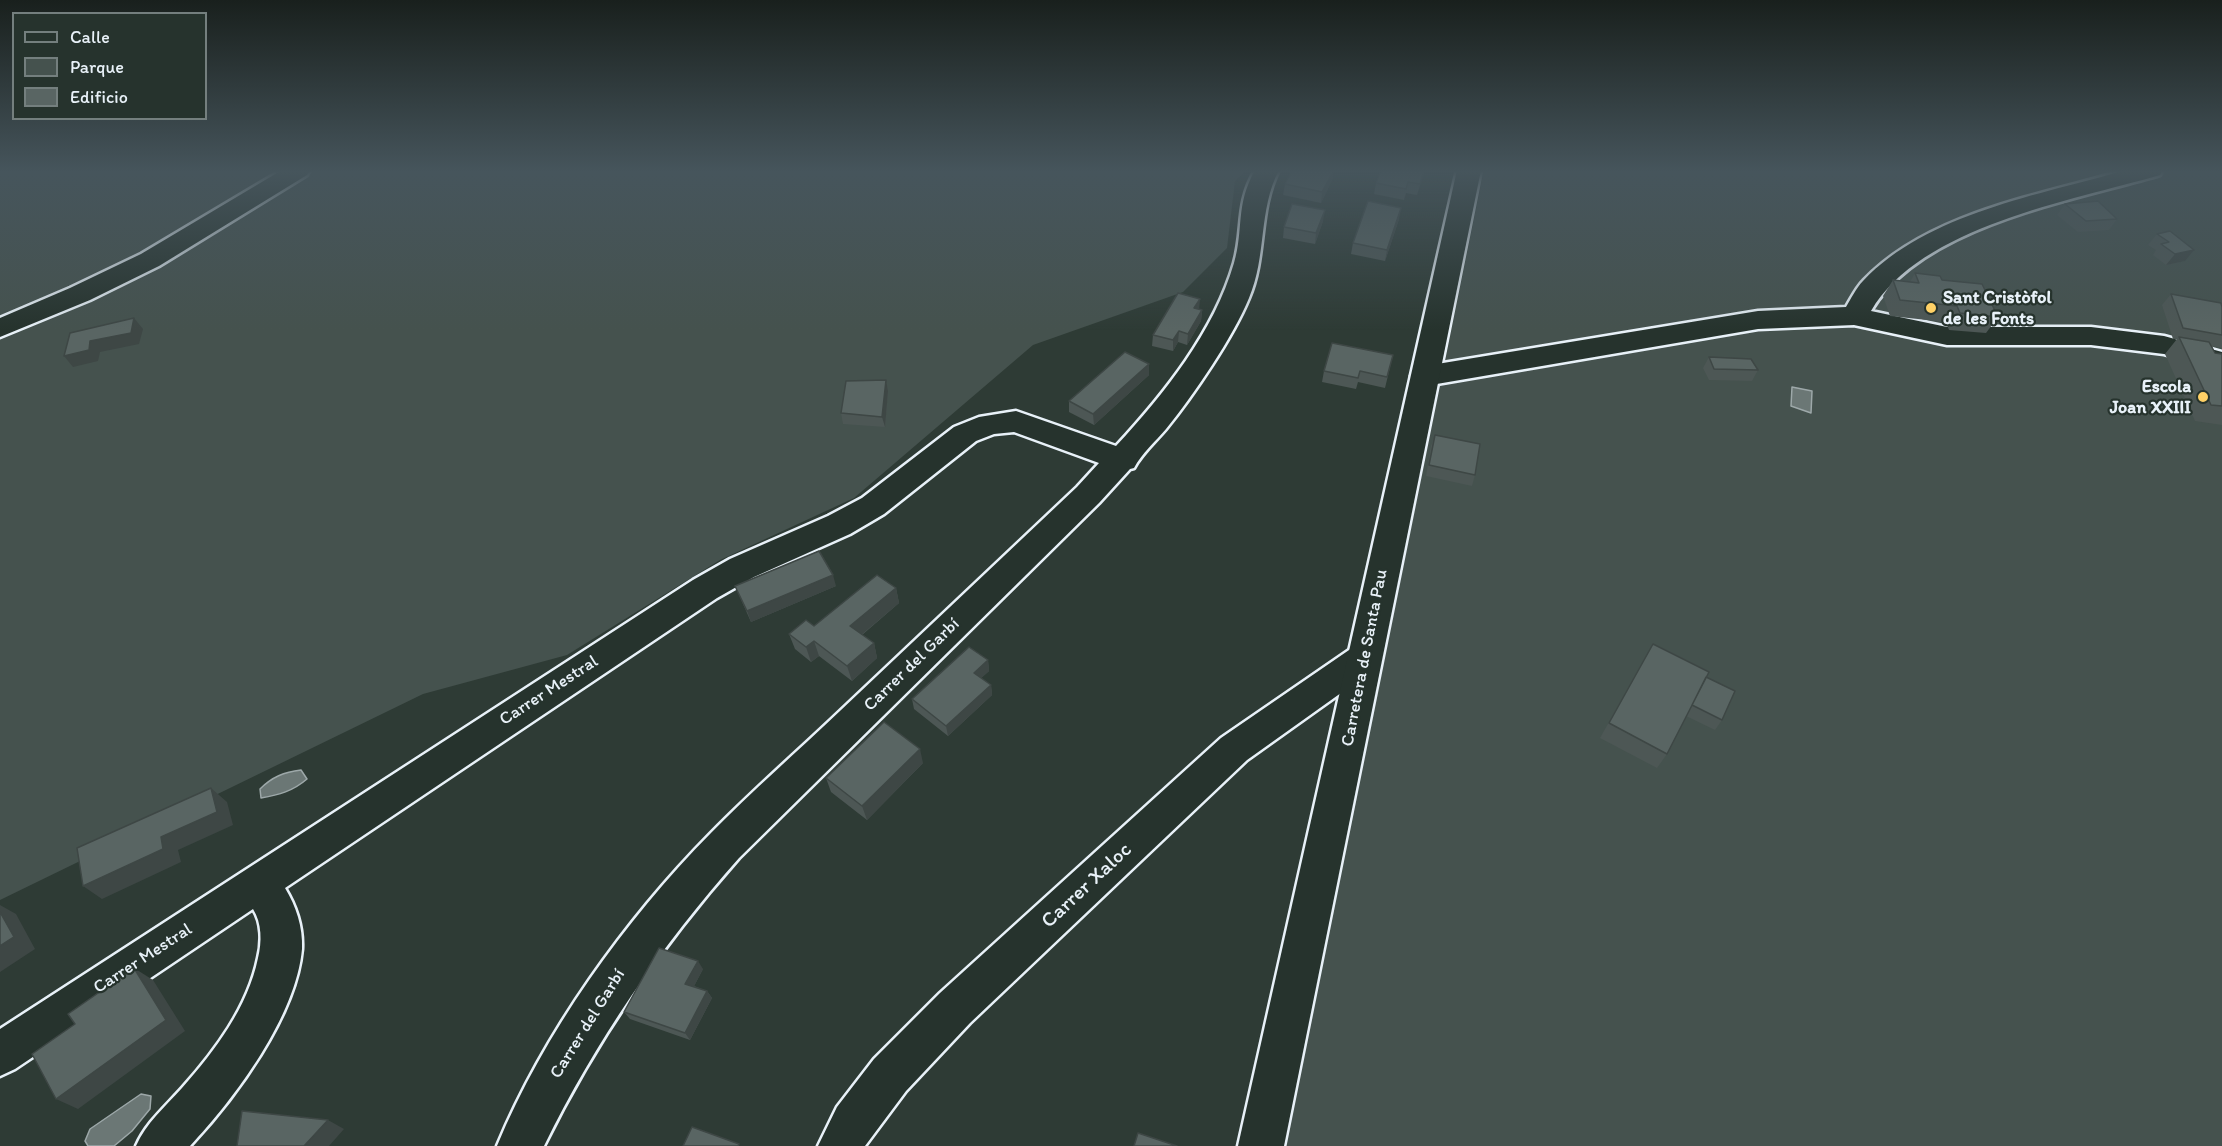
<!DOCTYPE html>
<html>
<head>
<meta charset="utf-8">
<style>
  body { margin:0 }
  #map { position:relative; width:2222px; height:1146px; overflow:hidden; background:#2e3b35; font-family:Itim,sans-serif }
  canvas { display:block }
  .legend { position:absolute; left:12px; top:12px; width:195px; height:108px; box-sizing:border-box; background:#26332d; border:2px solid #747f7e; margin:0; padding:8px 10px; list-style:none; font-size:18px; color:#e8f1f8 }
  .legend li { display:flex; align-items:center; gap:12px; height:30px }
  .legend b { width:30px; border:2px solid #747f7e }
</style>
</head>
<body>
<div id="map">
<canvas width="2222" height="1146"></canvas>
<ul class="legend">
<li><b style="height:8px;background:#26332d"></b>Calle</li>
<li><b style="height:16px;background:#45524e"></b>Parque</li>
<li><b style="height:16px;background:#596563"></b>Edificio</li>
</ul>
</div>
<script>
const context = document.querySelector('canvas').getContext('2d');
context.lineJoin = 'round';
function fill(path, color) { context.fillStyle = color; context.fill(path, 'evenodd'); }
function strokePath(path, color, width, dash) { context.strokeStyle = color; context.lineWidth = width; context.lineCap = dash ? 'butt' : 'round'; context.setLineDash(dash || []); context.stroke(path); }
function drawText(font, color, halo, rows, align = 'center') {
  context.font = font + ' Itim,sans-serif'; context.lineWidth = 4.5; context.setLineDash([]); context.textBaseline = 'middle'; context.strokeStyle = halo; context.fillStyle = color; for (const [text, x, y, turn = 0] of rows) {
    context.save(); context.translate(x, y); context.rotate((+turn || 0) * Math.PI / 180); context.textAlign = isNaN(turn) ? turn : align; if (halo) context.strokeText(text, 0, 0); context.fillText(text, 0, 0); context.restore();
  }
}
const green = new Path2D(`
  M 0,170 L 1247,170 L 1235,181 L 1227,248 L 1183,292 L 1033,345 L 854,498 L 720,560 L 567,655 L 423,694 L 0,900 Z
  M 1484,170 L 2222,170 L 2222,1146 L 1285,1146 Z`);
const water = new Path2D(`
  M 1792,387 L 1812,391 L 1811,413 L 1791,406 Z
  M 301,770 L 307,779 C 293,791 279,795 261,798 L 260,789 C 272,777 284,772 301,770 Z
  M 141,1094 L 151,1096 L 150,1109 L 132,1131 L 114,1146 L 88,1146 L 85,1141 L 90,1129 Z`);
const minor = new Path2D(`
  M 282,170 L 310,170 L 307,175 L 159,266 L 90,300 L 0,337 L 0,318 L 70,288 L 141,254 Z
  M 1255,170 L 1279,170 C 1258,210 1267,256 1249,298 C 1233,337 1193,396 1166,429 C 1155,442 1142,453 1134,468 L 1130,469 L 1099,503 L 739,858 C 661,946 596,1040 544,1146 L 497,1146 C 544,1033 625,920 711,833 C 752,791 797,752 840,711 C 919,636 998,562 1077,487 L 1099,463 L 1014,432 L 994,434 L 976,441 L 884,514 L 850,534 L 754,577 L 717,598 L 285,888 C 296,906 303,927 302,949 C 296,1016 235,1098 190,1146 L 136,1146 C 146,1123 165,1107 182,1088 C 215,1051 248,1007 258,958 C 262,942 262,923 253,909 L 15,1069 L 0,1076 L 0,1029 L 693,580 L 730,559 L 828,516 L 862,498 L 954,427 L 979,417 L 1016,411 L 1116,446 C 1164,394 1214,332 1234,263 C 1244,228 1235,206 1255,170 Z
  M 2126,170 L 2163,170 L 2160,175 C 2071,201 1921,226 1871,311 L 1947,327 L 2091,327 L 2164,336 L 2222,352 L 2222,370 L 2164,354 L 2091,345 L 1947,345 L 1854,325 L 1758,329 L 1425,386 L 1415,383 L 1411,376 L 1415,369 L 1425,366 L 1758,311 L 1846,307 C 1851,299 1856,288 1863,281 C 1927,213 2040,195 2126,170 Z
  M 1364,644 L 1376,648 L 1381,658 L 1376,668 L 1247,760 L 970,1023 L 906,1091 L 865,1146 L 818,1146 L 837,1107 L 874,1059 L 940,993 L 1221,738 L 1352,648 Z`);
const major = new Path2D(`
  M 1457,170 L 1481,170 L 1284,1146 L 1238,1146 Z`);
const wall = new Path2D(`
  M 1381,170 L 1425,170 L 1417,195 L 1406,193 L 1404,200 L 1374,194 L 1376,183 Z
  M 1333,178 L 1321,203 L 1283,195 L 1285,184 Z
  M 2065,204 L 2117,219 L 2109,230 L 2078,232 L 2057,215 Z
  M 1399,219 L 1385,261 L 1351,254 L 1353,243 Z
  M 1323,221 L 1315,244 L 1283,238 L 1284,227 Z
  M 2170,231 L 2185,261 L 2166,265 L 2153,255 L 2156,250 L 2148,245 L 2157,234 Z
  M 1915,273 L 1942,280 L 1998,317 L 1986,333 L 1949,330 L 1946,322 L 1890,316 L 1883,296 L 1893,280 L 1910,282 Z
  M 2171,294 L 2222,307 L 2222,348 L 2212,346 L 2215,353 L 2222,354 L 2222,425 L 2195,421 L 2165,354 L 2177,339 L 2173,339 L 2162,305 Z
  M 1202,310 L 1201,321 L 1187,345 L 1178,342 L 1173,351 L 1152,346 L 1153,335 Z
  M 1393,355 L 1385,388 L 1358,382 L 1356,389 L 1322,382 L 1324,371 Z
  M 1709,357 L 1758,370 L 1752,381 L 1709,380 L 1703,368 Z
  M 1149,364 L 1149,375 L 1094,425 L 1069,412 L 1069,401 Z
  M 886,380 L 888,391 L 885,427 L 843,424 L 841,413 Z
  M 1435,435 L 1475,475 L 1472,486 L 1426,476 L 1431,446 Z
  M 735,586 L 836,586 L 751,622 Z
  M 896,588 L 899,603 L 862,635 L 874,643 L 877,658 L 852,681 L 819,656 L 811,662 L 795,649 L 789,634 L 814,626 Z
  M 988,660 L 989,671 L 981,678 L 991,685 L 992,695 L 948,736 L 914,709 L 912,699 Z
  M 1644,660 L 1706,677 L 1722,720 L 1715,730 L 1686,716 L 1667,754 L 1657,768 L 1600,738 Z
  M 923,763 L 867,820 L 831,792 L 826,778 Z
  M 703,969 L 694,986 L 707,991 L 712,998 L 690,1040 L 630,1019 L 624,1012 Z`);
const shadedWall = new Path2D(`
  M 1334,170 L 1333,178 L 1321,203 L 1322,192 Z
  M 1401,208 L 1399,219 L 1385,261 L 1387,250 Z
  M 1325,210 L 1323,221 L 1315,244 L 1316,233 Z
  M 2194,250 L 2185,261 L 2166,265 L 2175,254 Z
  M 1200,299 L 1199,310 L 1194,308 Z
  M 1202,310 L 1201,321 L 1187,345 L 1188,334 Z
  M 134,318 L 143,329 L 139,344 L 100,352 L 98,361 L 73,367 L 64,356 Z
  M 1179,331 L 1178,342 L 1173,351 L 1173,340 Z
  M 1149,364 L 1149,375 L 1094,425 L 1093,414 Z
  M 886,380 L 888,391 L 885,427 L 882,417 Z
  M 833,575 L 836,586 L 751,622 L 747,611 Z
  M 896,588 L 899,603 L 854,641 L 850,626 Z
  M 814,641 L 819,656 L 811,662 L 806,647 Z
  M 874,643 L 877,658 L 852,681 L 847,666 Z
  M 988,660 L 989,671 L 976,683 L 974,673 Z
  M 991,685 L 992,695 L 948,736 L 946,726 Z
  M 920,749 L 923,763 L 867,820 L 862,806 Z
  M 211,788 L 227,802 L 233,825 L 178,850 L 181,862 L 102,899 L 83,886 L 161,837 Z
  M 0,905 L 16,914 L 35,949 L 0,972 Z
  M 698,961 L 703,969 L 691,992 L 685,984 Z
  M 134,968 L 153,980 L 185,1031 L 78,1109 L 56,1099 Z
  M 707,991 L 712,998 L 690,1040 L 685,1033 Z
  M 328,1120 L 344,1129 L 329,1146 L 304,1146 Z`);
const building = new Path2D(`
  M 1292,170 L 1334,170 L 1322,192 L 1285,184 Z
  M 1381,170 L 1424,170 L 1420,184 L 1408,182 L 1406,189 L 1376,183 Z
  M 1368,201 L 1401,208 L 1387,250 L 1353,243 Z
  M 2098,201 L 2117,219 L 2086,221 L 2065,204 Z
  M 1292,204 L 1325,210 L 1316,233 L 1284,227 Z
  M 2170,231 L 2194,250 L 2175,254 L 2161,244 L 2169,242 L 2157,234 Z
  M 1915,273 L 1940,276 L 1942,280 L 1982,284 L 1998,317 L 1960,313 L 1957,306 L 1900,300 L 1893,280 L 1919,283 Z
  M 1178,293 L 1200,299 L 1194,308 L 1202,310 L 1188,334 L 1179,331 L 1173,340 L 1153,335 Z
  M 2171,294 L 2221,303 L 2222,307 L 2222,335 L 2183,328 Z
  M 134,318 L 131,333 L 90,341 L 89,350 L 64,356 L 70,333 Z
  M 2179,337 L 2209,342 L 2215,353 L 2222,354 L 2222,406 L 2211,405 Z
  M 1332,343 L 1393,355 L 1387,377 L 1360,371 L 1358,378 L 1324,371 Z
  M 1125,352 L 1149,364 L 1093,414 L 1069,401 Z
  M 1709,357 L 1751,359 L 1758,370 L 1714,369 Z
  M 886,380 L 882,417 L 841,413 L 846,381 Z
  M 1435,435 L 1480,444 L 1475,475 L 1429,465 Z
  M 819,551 L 833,575 L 747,611 L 735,586 Z
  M 877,575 L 896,588 L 850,626 L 874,643 L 847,666 L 814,641 L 806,647 L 789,634 L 806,620 L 814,626 Z
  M 1653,644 L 1709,672 L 1667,754 L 1609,723 Z
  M 969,647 L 988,660 L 974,673 L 991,685 L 946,726 L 912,699 Z
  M 1706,677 L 1735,691 L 1722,720 L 1692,705 Z
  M 884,722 L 920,749 L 862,806 L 826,778 Z
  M 211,788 L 217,812 L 161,837 L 163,849 L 83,886 L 77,848 Z
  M 0,912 L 14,937 L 0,946 Z
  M 659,948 L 698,961 L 685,984 L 707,991 L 685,1033 L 624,1012 Z
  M 134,968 L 166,1020 L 56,1099 L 32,1054 L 75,1024 L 68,1014 Z
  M 242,1111 L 328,1120 L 304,1146 L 237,1146 Z
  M 692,1127 L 739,1144 L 738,1146 L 683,1146 Z
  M 1138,1133 L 1177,1146 L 1134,1146 Z`);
const markers = [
  [1931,308,6,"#ffd166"],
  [2203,397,6,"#ffd166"]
];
const poiNames = [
  ["Sant Cristòfol",1943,298],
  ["de les Fonts",1943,319],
  ["Escola",2191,387,"right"],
  ["Joan XXIII",2191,408,"right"]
];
const streetNames = [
  ["Carretera de Santa Pau",1365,658,-79],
  ["Carrer del Garbí",912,665,-44],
  ["Carrer Mestral",549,691,-33],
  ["Carrer Mestral",143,959,-33],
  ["Carrer del Garbí",588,1024,-58]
];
const nearStreetnames = [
  ["Carrer Xaloc",1087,886,-43]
];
fill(green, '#45524e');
fill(water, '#6b7775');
strokePath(water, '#9da8a9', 1.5);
strokePath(minor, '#e8f1f8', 5);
strokePath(major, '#e8f1f8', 5);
fill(minor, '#26332d');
fill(major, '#26332d');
fill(wall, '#4d5755');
fill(shadedWall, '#3e4745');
fill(building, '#596563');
strokePath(building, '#3e4745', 1.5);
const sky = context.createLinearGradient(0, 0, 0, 330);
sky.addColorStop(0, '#19201d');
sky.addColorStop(0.52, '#46555c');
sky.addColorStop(1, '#46555c00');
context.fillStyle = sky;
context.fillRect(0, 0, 2222, 330);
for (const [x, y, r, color] of markers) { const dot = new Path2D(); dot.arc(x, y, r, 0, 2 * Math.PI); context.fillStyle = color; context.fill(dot); strokePath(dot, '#26332d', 2); }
drawText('bold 18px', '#e8f1f8', '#26332d', poiNames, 'left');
drawText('18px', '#e8f1f8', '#26332d', streetNames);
drawText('21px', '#e8f1f8', '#26332d', nearStreetnames);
</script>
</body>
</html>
